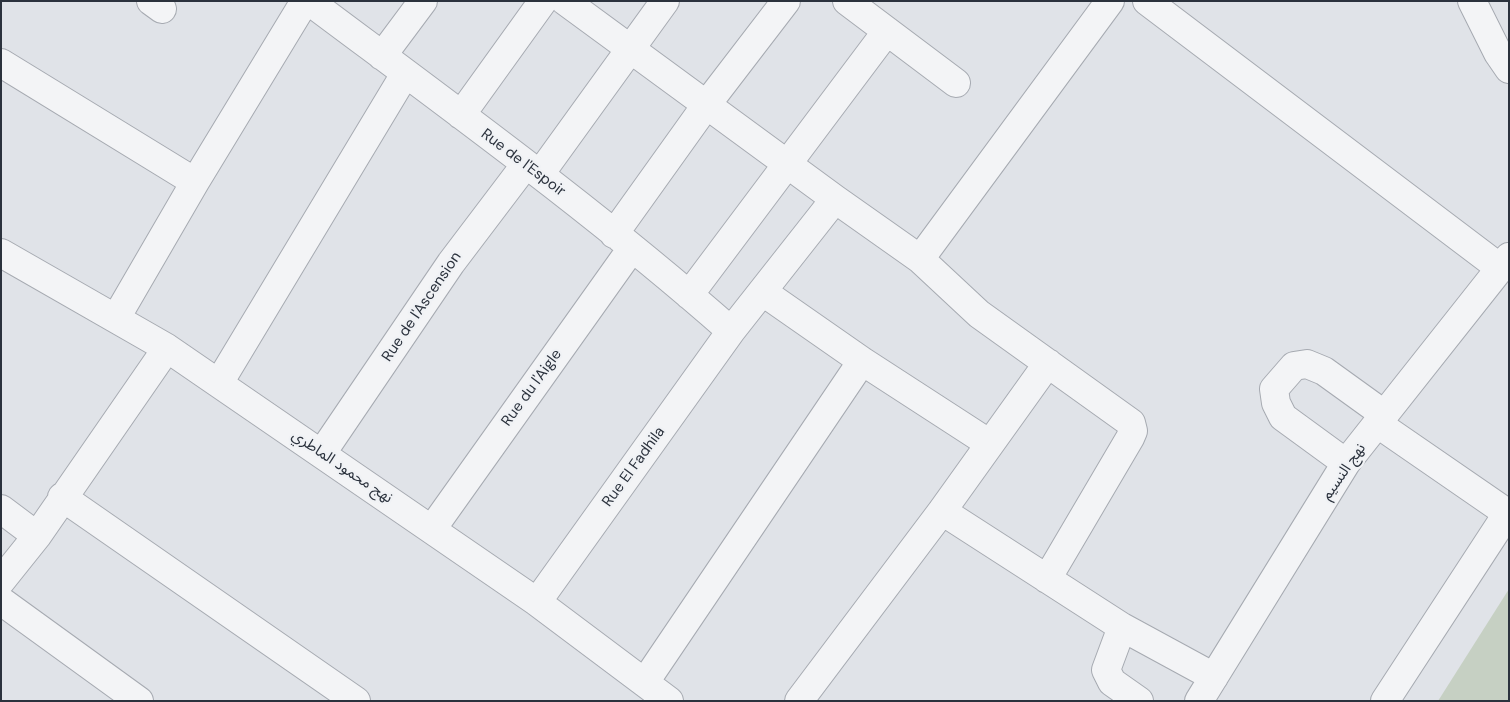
<!DOCTYPE html>
<html>
<head>
<meta charset="utf-8">
<style>
  body { margin:0 }
  #map { position:relative; width:1510px; height:702px; overflow:hidden; background:#e0e3e8; font-family:"DM Sans",sans-serif }
  canvas { display:block }
  .frame { position:absolute; inset:0; border:2px solid #2b323d; pointer-events:none }
</style>
</head>
<body>
<div id="map">
<canvas width="1510" height="702"></canvas>
<div class="frame"></div>
</div>
<script>
const context = document.querySelector('canvas').getContext('2d');
context.lineJoin = 'round';
function fill(path, color) { context.fillStyle = color; context.fill(path, 'evenodd'); }
function strokePath(path, color, width, dash) { context.strokeStyle = color; context.lineWidth = width; context.lineCap = dash ? 'butt' : 'round'; context.setLineDash(dash || []); context.stroke(path); }
function drawText(font, color, halo, rows, align = 'center') {
  context.font = font + ' "DM Sans","Noto Sans Arabic",sans-serif'; context.lineWidth = 4.5; context.setLineDash([]); context.textBaseline = 'middle'; context.strokeStyle = halo; context.fillStyle = color; for (const [text, x, y, turn = 0] of rows) {
    context.save(); context.translate(x, y); context.rotate((+turn || 0) * Math.PI / 180); context.textAlign = isNaN(turn) ? turn : align; if (halo) context.strokeText(text, 0, 0); context.fillText(text, 0, 0); context.restore();
  }
}
const green = new Path2D(`
  M 1509,589 L 1509,701 L 1438,701 Z`);
const minor = new Path2D(`
  M 151,1 L 162,9
  M 309,1 C 452,108 597,213 731,331
  M 565,1 L 835,199 L 920,259 L 979,314 L 1131,423 L 1133,431 L 1130,438 L 1047,579
  M 847,1 L 956,83
  M 1147,1 L 1500,268
  M 1472,1 L 1498,53 L 1509,69
  M 382,56 L 423,1
  M 1,63 L 195,182
  M 461,115 L 543,1
  M 540,174 L 665,1
  M 614,234 L 707,104 L 786,1
  M 1,253 L 167,348 L 537,602 L 669,701
  M 920,259 L 1110,1
  M 763,292 L 862,361 L 990,444
  M 689,295 L 887,31
  M 116,318 L 195,182 L 305,1
  M 219,383 L 405,74
  M 1378,424 L 1507,513
  M 322,453 L 451,263 L 526,164
  M 1346,463 L 1283,417 L 1276,403 L 1274,389 L 1294,366 L 1307,364 L 1324,371 L 1385,415
  M 62,497 L 356,701
  M 1,509 L 37,536
  M 942,511 L 1122,627 L 1214,677
  M 432,529 L 632,248
  M 1,581 L 37,536 L 167,348
  M 1,601 L 139,701
  M 537,602 L 731,331 L 835,199
  M 1122,627 L 1106,670 L 1112,682 L 1139,701
  M 645,682 L 862,361
  M 799,701 L 942,511 L 1048,363
  M 1199,701 L 1346,463 L 1509,257`);
const tertiary = new Path2D(`
  M 1385,701 L 1509,511`);
const streetNames = [
  ["Rue de l'Espoir",523,163,37],
  ["Rue de l'Ascension",422,307,-56],
  ["Rue du l'Aigle",532,388,-54],
  ["نهج محمود الماطري",342,467,34],
  ["Rue El Fadhila",634,467,-54],
  ["نهج النسيم",1344,472,-55]
];
fill(green, '#c6d0c3');
strokePath(minor, '#a6aab1', 30);
strokePath(tertiary, '#a6aab1', 30);
strokePath(minor, '#f3f4f6', 28);
strokePath(tertiary, '#f3f4f6', 28);
drawText('15px', '#2b323d', '#f0f2f5', streetNames);
</script>
</body>
</html>
